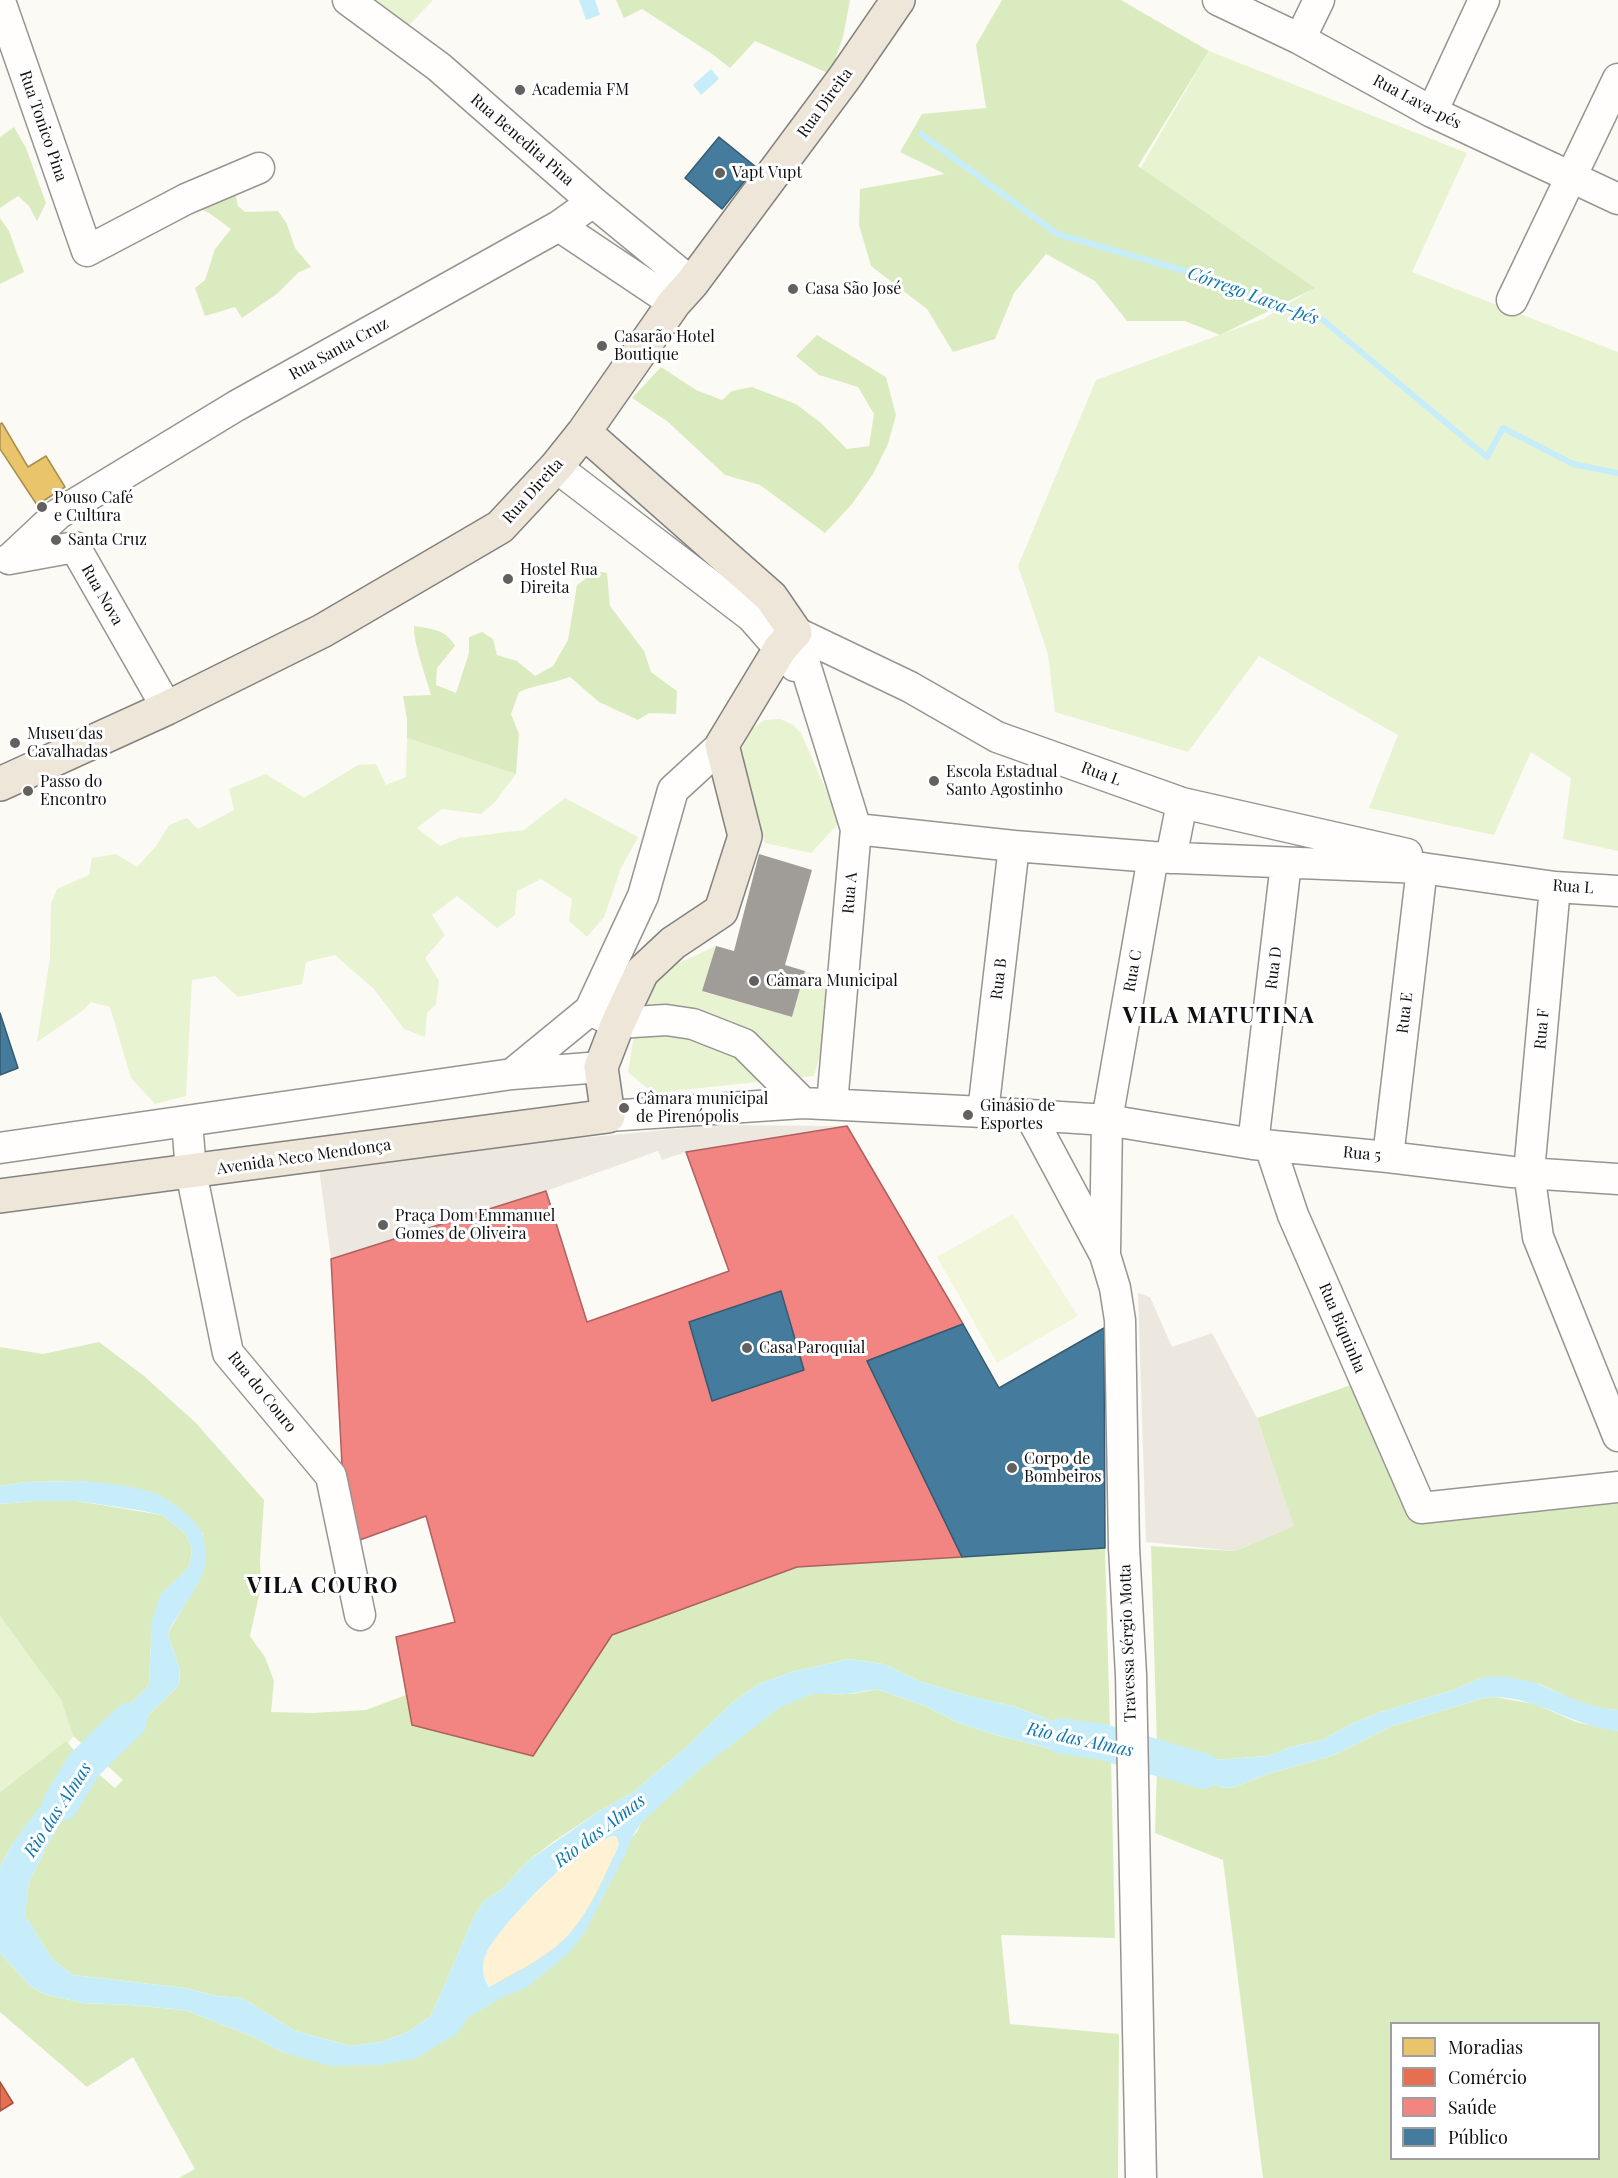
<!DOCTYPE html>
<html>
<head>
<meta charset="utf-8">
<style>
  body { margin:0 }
  #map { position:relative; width:1618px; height:2178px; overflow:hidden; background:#fcfaf4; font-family:"Playfair Display",serif }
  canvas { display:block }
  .legend { position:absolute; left:1390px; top:2022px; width:210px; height:138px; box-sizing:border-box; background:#fff; border:2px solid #9f9f9f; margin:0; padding:8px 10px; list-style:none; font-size:18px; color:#0f0f0f }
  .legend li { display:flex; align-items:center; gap:12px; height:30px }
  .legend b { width:30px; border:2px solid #9f9f9f }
</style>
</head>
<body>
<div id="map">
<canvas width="1618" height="2178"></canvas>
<ul class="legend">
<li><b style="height:16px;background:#e9c46a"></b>Moradias</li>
<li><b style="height:16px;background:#e76f51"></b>Comércio</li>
<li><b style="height:16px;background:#f28482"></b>Saúde</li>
<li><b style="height:16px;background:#457b9d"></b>Público</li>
</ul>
</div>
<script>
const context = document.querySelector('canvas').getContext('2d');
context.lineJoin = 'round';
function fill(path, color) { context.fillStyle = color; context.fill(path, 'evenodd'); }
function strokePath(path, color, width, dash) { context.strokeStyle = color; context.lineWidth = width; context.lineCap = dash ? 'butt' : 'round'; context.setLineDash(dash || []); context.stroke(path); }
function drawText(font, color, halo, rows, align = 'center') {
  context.font = font + ' "Playfair Display",serif'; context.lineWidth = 6; context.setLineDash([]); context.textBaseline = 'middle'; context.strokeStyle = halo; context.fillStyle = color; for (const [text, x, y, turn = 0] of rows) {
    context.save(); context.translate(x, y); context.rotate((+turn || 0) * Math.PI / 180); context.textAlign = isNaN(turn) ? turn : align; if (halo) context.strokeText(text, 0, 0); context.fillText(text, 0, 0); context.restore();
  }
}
const green = new Path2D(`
  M 356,0 L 433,0 L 399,36 Z
  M 1209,51 L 1467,153 L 1412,272 L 1618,352 L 1618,851 L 1563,839 L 1571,778 L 1531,752 L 1494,835 L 1369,808 L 1398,735 L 1259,656 L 1188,752 L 1055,712 L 1048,654 L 1018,566 L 1096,380 L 1263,319 L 1314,288 L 1140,169 Z
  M 780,719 L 793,725 L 801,733 L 840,822 L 811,853 L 765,843 L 747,778 L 742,750 L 749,731 L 764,720 Z
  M 407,738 L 516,774 L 495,802 L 481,814 L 442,809 L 417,828 L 440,846 L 459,838 L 524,830 L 565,798 L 638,837 L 621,868 L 604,917 L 587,937 L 569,921 L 572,899 L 541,879 L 517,891 L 515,915 L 497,928 L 457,896 L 432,915 L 445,935 L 425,958 L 439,981 L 436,1004 L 427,1013 L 425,1037 L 404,1029 L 374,989 L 335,955 L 306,962 L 302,984 L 238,997 L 215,976 L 192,980 L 186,1096 L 155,1104 L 131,1078 L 110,1007 L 91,1002 L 82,1011 L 37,1042 L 50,958 L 51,904 L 57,889 L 89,875 L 92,858 L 116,854 L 137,867 L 156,846 L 169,825 L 187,818 L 198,829 L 234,810 L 229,789 L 266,774 L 304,798 L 358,765 L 376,764 L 386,785 L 406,777 Z
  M 716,946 L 703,992 L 792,1017 L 805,971 L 832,982 L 821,1052 L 814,1076 L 653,1093 L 628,1072 L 642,988 L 666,969 Z
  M 0,1616 L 61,1700 L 73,1736 L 67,1746 L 65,1742 L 0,1792 Z`);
const forest = new Path2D(`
  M 616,0 L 850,0 L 843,37 L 830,74 L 755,41 L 730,68 L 712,54 L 642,9 L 624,18 Z
  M 1002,0 L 1121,0 L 1209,51 L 1138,166 L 1315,288 L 1220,335 L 1185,321 L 1127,321 L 1095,281 L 1046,254 L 1014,293 L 995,339 L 953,352 L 927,309 L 871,266 L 859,225 L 860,189 L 945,174 L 900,152 L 922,114 L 986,108 L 976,45 Z
  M 14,127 L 26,148 L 46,203 L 37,221 L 29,206 L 18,196 L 0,208 L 0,137 Z
  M 233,183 L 238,206 L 245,212 L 278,211 L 287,224 L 295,248 L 311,267 L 299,272 L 278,293 L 242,318 L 235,307 L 205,316 L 195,288 L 205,280 L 215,249 L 231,229 L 209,213 L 189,203 Z
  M 0,218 L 9,231 L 24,272 L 0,284 Z
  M 817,335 L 886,377 L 896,415 L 888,444 L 873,474 L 852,504 L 825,533 L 760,485 L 725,475 L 667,421 L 632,398 L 661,367 L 696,390 L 722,400 L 732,391 L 752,387 L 796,404 L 821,423 L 847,449 L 869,446 L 874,414 L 858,387 L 819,375 L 796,356 Z
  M 596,571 L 607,573 L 610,606 L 644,651 L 651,672 L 677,691 L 676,714 L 649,713 L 638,720 L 599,702 L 570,677 C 553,683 535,685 519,692 L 511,714 L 519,734 L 516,774 L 407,738 L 407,719 L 403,696 L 431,695 C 426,676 413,643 414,626 C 432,629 446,629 455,646 L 437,668 L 436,685 L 456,693 L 469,653 L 469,637 L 482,632 L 493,639 L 497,655 L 517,661 L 535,676 L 553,666 L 568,640 L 577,585 Z
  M 99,1342 L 144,1376 L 195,1422 L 264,1500 L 260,1561 L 261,1586 L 250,1636 L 265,1657 L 274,1681 L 271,1712 L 313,1713 L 366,1710 L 406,1695 L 412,1725 L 612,1635 L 797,1567 L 1105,1548 L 1110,1731 L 1055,1722 L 1016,1707 L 965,1695 L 922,1682 L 883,1664 L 849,1659 L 792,1672 L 759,1684 L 733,1702 L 682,1751 L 632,1793 L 601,1810 L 553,1842 L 528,1861 L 502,1889 L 483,1902 L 473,1919 L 431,2016 L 408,2032 L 381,2042 L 351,2046 L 295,2031 L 242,1998 L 217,1996 L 185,1988 L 73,1975 L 52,1959 L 25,1915 L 29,1882 L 51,1838 L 76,1800 L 90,1783 L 95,1771 L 115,1788 L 123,1780 L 102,1761 L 179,1685 C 183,1665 172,1652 168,1633 L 199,1580 L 203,1534 L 186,1515 L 125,1487 L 80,1481 L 28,1482 L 0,1486 L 0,1347 L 43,1354 Z
  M 1351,1385 L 1410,1519 L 1618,1496 L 1618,1710 L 1604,1709 L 1578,1702 L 1540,1684 L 1482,1678 L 1453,1690 L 1381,1712 L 1351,1724 L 1322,1740 L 1291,1747 L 1268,1756 L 1214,1760 L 1192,1756 L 1157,1747 L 1151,1546 L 1235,1551 L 1293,1526 L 1257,1418 Z
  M 35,1501 L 77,1501 L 162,1515 L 186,1534 L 192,1550 L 189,1567 L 180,1577 L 151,1639 L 149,1685 L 87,1748 L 73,1736 L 61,1700 L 0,1616 L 0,1504 Z
  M 877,1689 L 925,1706 L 959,1723 L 996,1735 L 1074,1755 L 1111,1757 L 1115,1938 L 1001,1935 L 1010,2024 L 1119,2034 L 1118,2178 L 179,2178 L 195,2169 L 133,2057 L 87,2087 L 0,2012 L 0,1953 L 30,1986 L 44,1994 L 83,2003 L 130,2005 L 185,2010 L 249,2035 L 285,2053 L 379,2065 L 490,1987 L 637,1832 L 641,1823 C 676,1790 768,1701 813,1694 C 824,1693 835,1695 845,1694 C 856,1694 867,1691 877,1689 Z
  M 1494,1697 L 1535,1704 L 1576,1722 L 1618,1731 L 1618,2178 L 1263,2178 L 1223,1860 L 1155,1833 L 1157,1768 L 1171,1775 L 1202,1779 L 1224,1788 L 1234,1787 L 1268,1774 L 1334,1755 L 1392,1726 L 1484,1698 ZM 1392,2024 L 1598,2024 L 1598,2158 L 1392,2158 Z
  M 66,1741 L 80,1757 L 11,1846 L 0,1867 L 0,1792 Z`);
const sand = new Path2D(`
  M 616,1836 L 619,1844 C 603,1879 587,1921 557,1946 C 537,1962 512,1974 490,1987 C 482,1977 481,1963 487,1952 C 502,1923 584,1838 616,1836 Z`);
const pitch = new Path2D(`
  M 1013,1214 L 1078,1316 L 997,1363 L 937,1257 Z`);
const plaza = new Path2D(`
  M 715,1125 L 847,1126 L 686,1152 L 662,1160 L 658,1151 L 546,1191 L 331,1259 L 319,1168 L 504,1143 L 562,1140 Z
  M 1138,1293 L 1150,1297 L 1172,1347 L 1212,1333 L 1257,1418 L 1294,1526 L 1235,1551 L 1146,1542 Z`);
const water = new Path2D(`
  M 579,0 L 595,0 L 600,15 L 586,20 Z
  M 711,69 L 719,79 L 701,95 L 693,85 Z
  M 80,1481 C 102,1482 126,1485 148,1491 C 167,1496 193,1516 202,1533 C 205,1539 206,1557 205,1564 C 202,1586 177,1613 168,1633 C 172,1652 183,1665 179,1685 L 102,1761 L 87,1748 L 149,1685 L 152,1621 L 160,1595 L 189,1567 L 192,1550 L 186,1534 L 162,1515 L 138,1510 L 77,1501 L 35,1501 L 0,1504 L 0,1486 L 28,1482 Z
  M 849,1659 L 883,1664 L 922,1682 L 965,1695 L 1016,1707 L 1055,1722 L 1110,1731 L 1111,1757 L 1074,1755 L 996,1735 L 959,1723 L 925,1706 L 877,1689 L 847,1694 L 812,1694 L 781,1707 L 700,1769 L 641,1823 L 631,1839 L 626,1853 L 583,1935 L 568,1954 L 526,1988 L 505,1996 L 468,2018 L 458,2033 L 415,2059 L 379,2065 L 331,2066 L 285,2053 L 249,2035 L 185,2010 L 130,2005 L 83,2003 L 44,1994 L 30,1986 L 0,1953 L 0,1867 L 11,1846 L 32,1817 L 81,1754 L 95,1771 L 90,1783 L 76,1800 L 51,1838 L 29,1882 L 25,1915 L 52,1959 L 73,1975 L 185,1988 L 217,1996 L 242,1998 L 295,2031 L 351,2046 L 381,2042 L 408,2032 L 431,2016 L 473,1919 L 483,1902 L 502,1889 L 528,1861 L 601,1810 L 632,1793 L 682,1751 L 733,1702 L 759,1684 L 792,1672 ZM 616,1836 L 619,1844 C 606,1875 592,1908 570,1933 C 550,1956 517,1973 489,1987 C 482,1977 481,1963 487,1952 C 502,1923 584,1837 616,1836 Z
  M 1499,1676 C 1513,1678 1529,1680 1541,1685 C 1567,1696 1589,1708 1618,1710 L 1618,1731 C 1571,1727 1532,1692 1484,1698 L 1392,1726 L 1334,1755 L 1268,1774 L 1234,1787 L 1224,1788 L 1202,1779 L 1171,1775 L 1157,1768 L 1157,1747 L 1192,1756 L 1214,1760 L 1268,1756 L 1291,1747 L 1322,1740 L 1351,1724 L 1381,1712 L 1453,1690 L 1482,1678 Z`);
const homes = new Path2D(`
  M 2,423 L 28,467 L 46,456 L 65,487 L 37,505 L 0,449 L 0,424 Z`);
const shops = new Path2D(`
  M 0,2082 L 13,2103 L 0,2111 Z`);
const health = new Path2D(`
  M 847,1126 L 963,1324 L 867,1361 L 962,1557 L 797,1567 L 612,1635 L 533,1756 L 412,1725 L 396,1637 L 455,1622 L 426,1516 L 357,1541 L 343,1483 L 331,1259 L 546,1191 L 587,1322 L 729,1271 L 686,1152 Z`);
const public = new Path2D(`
  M 719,137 L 756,167 L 722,209 L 685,178 Z
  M 0,1013 L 18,1068 L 0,1075 Z
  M 781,1291 L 804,1370 L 712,1401 L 689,1322 Z
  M 963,1324 L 999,1388 L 1104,1328 L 1105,1548 L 962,1557 L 867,1361 Z`);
const stream = new Path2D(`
  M 921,134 L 1057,234 L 1185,271 L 1323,320 L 1487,457 L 1503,428 L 1573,464 L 1618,473`);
const river = new Path2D(`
  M 1062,1736 L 1103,1742 L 1203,1771
  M 61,1803 L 84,1765 L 129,1721`);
const building = new Path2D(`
  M 759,854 L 812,870 L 785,965 L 805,971 L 792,1017 L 702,991 L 716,946 L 734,951 Z`);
const minor = new Path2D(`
  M 348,0 L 439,67 L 593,202 L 692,283
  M 1218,0 L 1300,39 L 1432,112 L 1618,199
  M 0,1 L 87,251 L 186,199 L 259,168
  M 1300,39 L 1319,0
  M 1432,112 L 1484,0
  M 559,226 L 674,303
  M 1512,300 L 1618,79
  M 556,467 L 752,617 L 795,666
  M 11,558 L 58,514 L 236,406 L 559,226 L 593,202
  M 9,559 L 75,547 L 167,708
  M 795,632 L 910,687 L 997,737 L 1182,803 L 1407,854
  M 795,632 L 856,829 L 832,1104
  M 856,829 L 1014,846 L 1153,857 L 1422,868 L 1555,887 L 1618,891
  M 1171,858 L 1182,803
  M 1555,887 L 1529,1172 L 1538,1237 L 1618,1436
  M 598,1014 L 618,1023 L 666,1020 L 693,1024 L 744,1044 L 803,1103
  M 512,1074 L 590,1010 L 643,896 L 673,790 L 722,745
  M 983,1112 L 1014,846
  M 1030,1115 L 1105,1255 L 1115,1288 L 1120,1320 L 1124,1547 L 1131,1675 L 1141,2178
  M 608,1116 L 803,1103 L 983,1112 L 1107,1120 L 1253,1144 L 1388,1157 L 1512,1172 L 1618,1179
  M 187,1121 L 191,1172 L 228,1353 L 331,1476 L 360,1615
  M 1253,1144 L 1286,863
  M 1270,1146 L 1293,1215 L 1421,1508 L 1618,1487
  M 0,1148 L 512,1074 L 601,1067
  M 1388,1157 L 1422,868
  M 1105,1252 L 1107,1120 L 1153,857`);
const major = new Path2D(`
  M 0,784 L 167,708 L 322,631 L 500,527 L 556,467 L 584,432 L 674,303 L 692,283 L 845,77 L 898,0
  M 0,1196 L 608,1116 L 601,1067 L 618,1023 L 642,972 L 673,943 L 721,911 L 745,836 L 722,745 L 780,649 L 795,632 L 771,597 L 584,432`);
const markers = [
  [520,90,6,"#62615f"],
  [720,173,6,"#62615f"],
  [793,289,6,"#62615f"],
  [602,346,6,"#62615f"],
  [42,507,6,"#62615f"],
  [56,540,6,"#62615f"],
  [508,579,6,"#62615f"],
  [15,743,6,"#62615f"],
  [934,781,6,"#62615f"],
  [28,791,6,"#62615f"],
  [754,981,6,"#62615f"],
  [624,1108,6,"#62615f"],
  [968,1115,6,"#62615f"],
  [383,1225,6,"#62615f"],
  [747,1348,6,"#62615f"],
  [1012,1468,6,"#62615f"]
];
const poiNames = [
  ["Academia FM",532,90],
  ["Vapt Vupt",732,173],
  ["Casa São José",805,289],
  ["Casarão Hotel",614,337],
  ["Boutique",614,355],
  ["Pouso Café",54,498],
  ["e Cultura",54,516],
  ["Santa Cruz",68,540],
  ["Hostel Rua",520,570],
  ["Direita",520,588],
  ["Museu das",27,734],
  ["Cavalhadas",27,752],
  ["Escola Estadual",946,772],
  ["Santo Agostinho",946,790],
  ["Passo do",40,782],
  ["Encontro",40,800],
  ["Câmara Municipal",766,981],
  ["Câmara municipal",636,1099],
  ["de Pirenópolis",636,1117],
  ["Ginásio de",980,1106],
  ["Esportes",980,1124],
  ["Praça Dom Emmanuel",395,1216],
  ["Gomes de Oliveira",395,1234],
  ["Casa Paroquial",759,1348],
  ["Corpo de",1024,1459],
  ["Bombeiros",1024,1477]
];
const streetNames = [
  ["Rua Lava-pés",1417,102,28],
  ["Rua Direita",825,103,-54],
  ["Rua Tonico Pina",43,126,71],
  ["Rua Benedita Pina",522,140,41],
  ["Rua Santa Cruz",339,349,-29],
  ["Rua Direita",533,491,-48],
  ["Rua Nova",102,595,60],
  ["Rua L",1101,774,20],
  ["Rua L",1573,887,4],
  ["Rua A",850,893,-85],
  ["Rua D",1274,968,-83],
  ["Rua C",1133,971,-80],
  ["Rua B",999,979,-83],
  ["Rua E",1405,1013,-83],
  ["Rua F",1542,1029,-85],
  ["Rua 5",1362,1154,5],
  ["Avenida Neco Mendonça",304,1157,-8],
  ["Rua Biquinha",1342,1328,67],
  ["Rua do Couro",262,1392,51],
  ["Travessa Sérgio Motta",1128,1643,-92]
];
const waterNames = [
  ["Córrego Lava-pés",1253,296,20],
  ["Rio das Almas",1080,1740,12],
  ["Rio das Almas",58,1810,-57],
  ["Rio das Almas",600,1831,-37]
];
const districtNames = [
  ["VILA MATUTINA",1219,1016],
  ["VILA COURO",323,1586]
];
fill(green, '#e8f3d2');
fill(forest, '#daecbf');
fill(sand, '#fef1d4');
fill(pitch, '#f2f7dc');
fill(plaza, '#ede8df');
fill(water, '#c8edfa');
fill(homes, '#e9c46a');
strokePath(homes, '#a88e4f', 1.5);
fill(shops, '#e76f51');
strokePath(shops, '#a6523d', 1.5);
fill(health, '#f28482');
strokePath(health, '#ae6160', 1.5);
fill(public, '#457b9d');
strokePath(public, '#355b72', 1.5);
strokePath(stream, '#c8edfa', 6);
strokePath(river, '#c8edfa', 36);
fill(building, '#a09d99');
strokePath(minor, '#969592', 33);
strokePath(major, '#83827f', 36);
strokePath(minor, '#fffefd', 30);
strokePath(major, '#eee6d9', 33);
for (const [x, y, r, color] of markers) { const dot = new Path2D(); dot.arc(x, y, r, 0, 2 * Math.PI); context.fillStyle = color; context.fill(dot); strokePath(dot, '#fff', 2); }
drawText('16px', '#0f0f0f', '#fff', poiNames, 'left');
drawText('16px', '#0f0f0f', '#fff', streetNames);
drawText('italic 18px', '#0c76ae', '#fff', waterNames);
context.letterSpacing = '1.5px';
drawText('bold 22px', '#0f0f0f', '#fff', districtNames);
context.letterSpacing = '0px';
</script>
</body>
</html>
